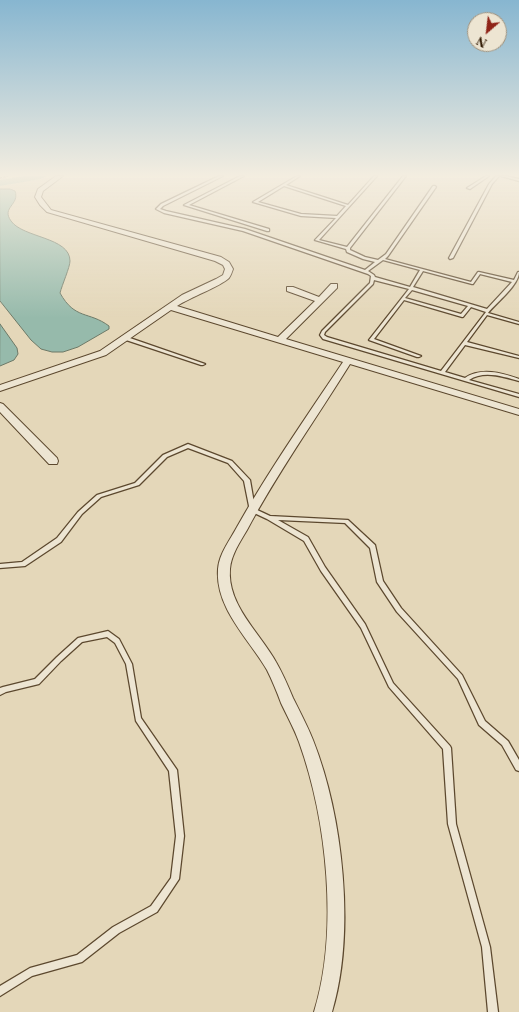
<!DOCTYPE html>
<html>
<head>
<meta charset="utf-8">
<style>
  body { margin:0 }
  #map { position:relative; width:519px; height:1012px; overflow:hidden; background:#e4d7b9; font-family:"Libre Caslon Text",serif }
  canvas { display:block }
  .north { position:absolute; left:467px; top:12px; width:40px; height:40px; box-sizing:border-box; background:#ede5d2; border:1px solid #a1937e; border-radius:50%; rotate:208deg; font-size:11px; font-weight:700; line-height:16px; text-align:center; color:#2f1800 }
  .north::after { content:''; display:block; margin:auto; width:14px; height:18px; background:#8f2418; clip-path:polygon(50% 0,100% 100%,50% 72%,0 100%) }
</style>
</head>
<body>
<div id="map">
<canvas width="519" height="1012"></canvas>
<div class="north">N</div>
</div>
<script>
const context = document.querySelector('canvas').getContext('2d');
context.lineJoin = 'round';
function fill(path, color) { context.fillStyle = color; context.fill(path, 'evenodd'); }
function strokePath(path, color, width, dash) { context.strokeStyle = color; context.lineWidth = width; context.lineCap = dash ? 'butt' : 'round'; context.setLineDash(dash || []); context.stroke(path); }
const water = new Path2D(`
  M 0,189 L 10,189 L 15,191 C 20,205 1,207 11,221 C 23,238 70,237 70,261 C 70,267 62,285 60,293 C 75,320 89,311 109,326 L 109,329 L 78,347 L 63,352 L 52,352 L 41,349 L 31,340 L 0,301 Z
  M 0,324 L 17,348 L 18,354 L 14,360 L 0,366 Z`);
const river = new Path2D(`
  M 24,176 L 46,176 L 41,179 L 0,186 L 0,180 Z`);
const path = new Path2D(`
  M 0,178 L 8,176`);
const service = new Path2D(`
  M 219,176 L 223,176 L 163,206 L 160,209 L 166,211 L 245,229 L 365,270 L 375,262 L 363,259 L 347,252 L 346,249 L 315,240 L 336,218 L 301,216 L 253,202 L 297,176 L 300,176 L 286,185 L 348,205 L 374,176 L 377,176 L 319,240 L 347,247 L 403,176 L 406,176 L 350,248 L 350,250 L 365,257 L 378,260 L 386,254 L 433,186 L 435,186 L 436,187 L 388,256 L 385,259 L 471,282 L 478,272 L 479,272 L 514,280 L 518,272 L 519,272 C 519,285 497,302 488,313 L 519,322 L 519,324 L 487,315 L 467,342 L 519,356 L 519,358 L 465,345 L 445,372 L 465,378 C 481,367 502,373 519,379 L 519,381 C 504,377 484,370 469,380 L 519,394 L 519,397 L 323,339 L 320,335 L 322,331 L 370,283 L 371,276 L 368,274 L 243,231 L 164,213 L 156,209 L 161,204 ZM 284,186 L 346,206 L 337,216 L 301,214 L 258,202 ZM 383,260 L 420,270 L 410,287 L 375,277 L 374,275 L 368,271 ZM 423,271 L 472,284 L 473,284 L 480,274 L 512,282 L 487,309 L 413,287 ZM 374,280 L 409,289 L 369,340 L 417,357 L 419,357 L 421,356 L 374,339 L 404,300 L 462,317 L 463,317 L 471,307 L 486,312 L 441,371 L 327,337 L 324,335 L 325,332 L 373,284 ZM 412,290 L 468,306 L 461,314 L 405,298 Z
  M 240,176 L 244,176 L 189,205 L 269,229 L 269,231 L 267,231 L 184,205 Z
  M 486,176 L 489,176 L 470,189 L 467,188 Z
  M 496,176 L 499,176 L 492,184 L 453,258 L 450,259 L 449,258 L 489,184 Z
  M 501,176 L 506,176 L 519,179 L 519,181 Z
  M 123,337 L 127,337 L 205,364 L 203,365 L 201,365 L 123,339 Z
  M 188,444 L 232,461 L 250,480 L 255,509 L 270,516 L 348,520 L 375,545 L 383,581 L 401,608 L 462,675 L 485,721 L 508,741 L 519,760 L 519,771 L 516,770 L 502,745 L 479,725 L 458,679 L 397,612 L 377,582 L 370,548 L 345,523 L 278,520 L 308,537 L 325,567 L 365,624 L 393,683 L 450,746 L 451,748 L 456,824 L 490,947 L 498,1012 L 488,1012 L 482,947 L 448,824 L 443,749 L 389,687 L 361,628 L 321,571 L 304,541 L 267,519 L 250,511 L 244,481 L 228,463 L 188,448 L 167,457 L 139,485 L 101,497 L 82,514 L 61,542 L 25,566 L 0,568 L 0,564 L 22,562 L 57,538 L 78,512 L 97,495 L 135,483 L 163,455 Z
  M 108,631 L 119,639 L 132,664 L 141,718 L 177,770 L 184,836 L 179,879 L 157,912 L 119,933 L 82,962 L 32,976 L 0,996 L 0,986 L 30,968 L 77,955 L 113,927 L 151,906 L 171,878 L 176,836 L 169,771 L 136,721 L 126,664 L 115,643 L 107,637 L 82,642 L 61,661 L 39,684 L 6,692 L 0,695 L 0,688 L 3,687 L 35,679 L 57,657 L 78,638 Z`);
const minor = new Path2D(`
  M 56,176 L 63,176 L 43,191 L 41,197 L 51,210 L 221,257 L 229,262 L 233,269 C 232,272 231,275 229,278 C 221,286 189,298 177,306 L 278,337 L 315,301 L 287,291 L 287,287 L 293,287 L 319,297 L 331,284 L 337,284 L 337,288 L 286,339 L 519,409 L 519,415 L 350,364 C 316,419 277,473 247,530 C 240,542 231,555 230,569 C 227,605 260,633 276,662 C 283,674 288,686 293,698 C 300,712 307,725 313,740 C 343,816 356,933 332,1012 L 314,1012 C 339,932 327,820 299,742 C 294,728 287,716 281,703 C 277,692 272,680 267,670 C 249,639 215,608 218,569 C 219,554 230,540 237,527 C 269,470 307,416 343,362 L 171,310 L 106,355 L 0,391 L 0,385 L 100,351 L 182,295 L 216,279 L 223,275 L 225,269 L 223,265 L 215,261 L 47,212 L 40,205 L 35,197 L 38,189 Z
  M 0,403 L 3,404 L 57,458 L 58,461 L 57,464 L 49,464 L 0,412 Z`);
fill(water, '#96baab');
strokePath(water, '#6d7967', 1);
fill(river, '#96baab');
strokePath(service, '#5c482e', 2.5);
strokePath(minor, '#5c482e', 2);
strokePath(path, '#2f1800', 1, [2, 1.5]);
fill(service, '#ede5d2');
fill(minor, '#ede5d2');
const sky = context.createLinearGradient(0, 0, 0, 318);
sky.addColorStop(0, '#87b6d0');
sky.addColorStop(0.55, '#f3ede0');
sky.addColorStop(1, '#f3ede000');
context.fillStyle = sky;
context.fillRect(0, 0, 519, 318);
</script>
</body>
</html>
